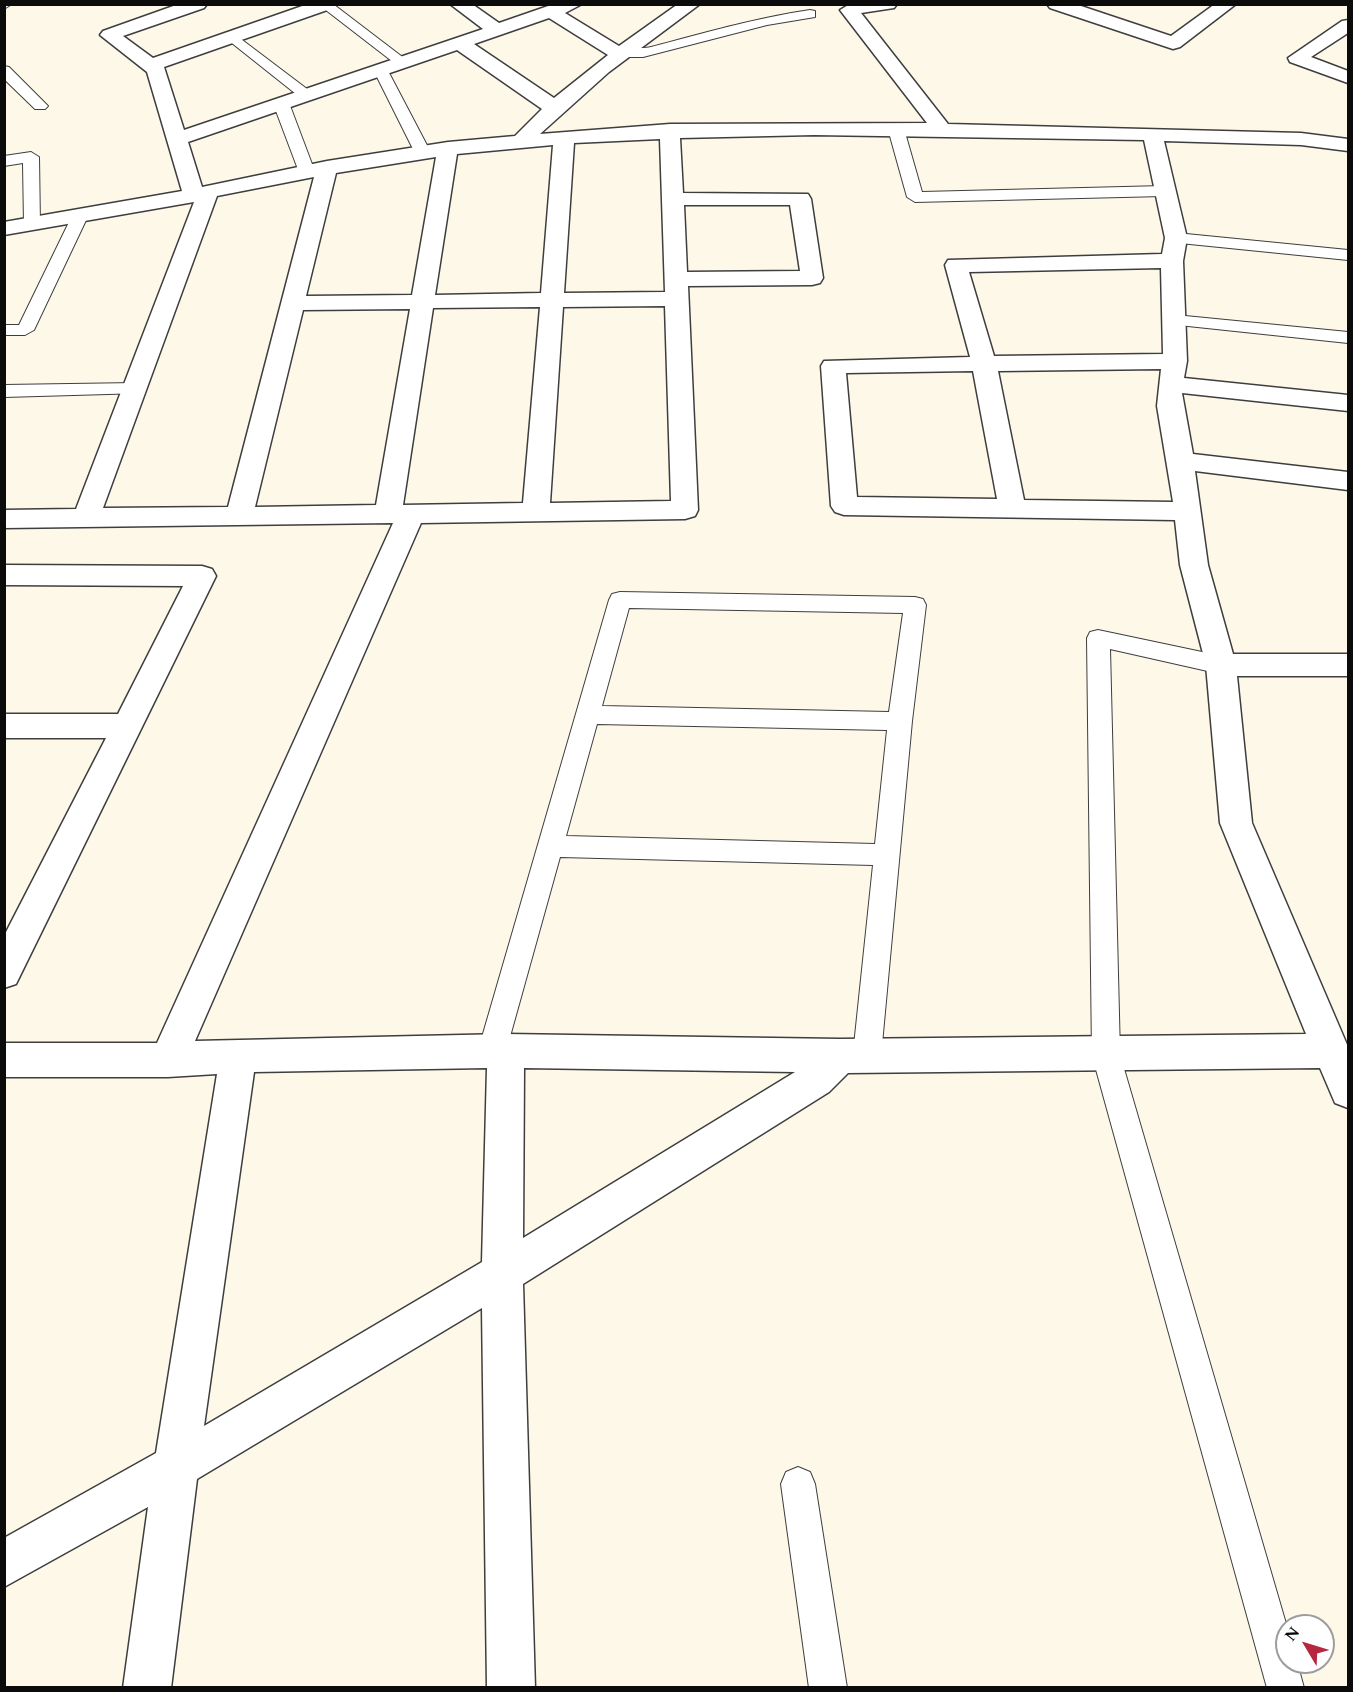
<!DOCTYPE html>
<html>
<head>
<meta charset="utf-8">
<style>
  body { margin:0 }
  #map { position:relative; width:1353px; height:1692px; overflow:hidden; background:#fef8e9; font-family:Spectral,serif }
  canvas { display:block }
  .frame { position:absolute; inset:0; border:6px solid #0b0b0b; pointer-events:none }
  .north { position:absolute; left:1275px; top:1614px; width:60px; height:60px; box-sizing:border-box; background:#fff; border:2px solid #9d9d9d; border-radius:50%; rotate:308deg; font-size:16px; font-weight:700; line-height:24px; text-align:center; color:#0b0b0b }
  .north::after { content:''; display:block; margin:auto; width:21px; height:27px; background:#b62740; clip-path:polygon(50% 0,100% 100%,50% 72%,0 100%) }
</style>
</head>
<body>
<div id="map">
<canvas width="1353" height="1692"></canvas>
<div class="frame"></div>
<div class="north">N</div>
</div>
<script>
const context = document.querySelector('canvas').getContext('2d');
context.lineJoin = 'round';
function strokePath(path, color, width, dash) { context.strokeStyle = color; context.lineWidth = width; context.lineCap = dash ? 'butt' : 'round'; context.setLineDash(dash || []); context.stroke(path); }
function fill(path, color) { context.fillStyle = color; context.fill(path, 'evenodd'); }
const lane = new Path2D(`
  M 4,4 L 12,4 L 4,9 Z
  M 318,4 L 333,4 L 409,62 L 402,66 L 397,65 Z
  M 810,10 L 815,11 L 815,17 L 767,25 L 643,57 L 618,57 L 611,53 C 619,44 639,50 651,47 C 704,33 756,18 810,10 Z
  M 233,33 L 311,92 L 314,95 L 311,98 L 301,98 L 228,40 L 228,34 Z
  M 380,65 L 387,69 L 430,151 L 428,154 L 422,156 L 414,151 L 373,69 Z
  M 4,66 L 9,67 L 48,106 L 45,109 L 35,109 L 4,79 Z
  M 281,98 L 289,103 L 315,172 L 313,175 L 307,177 L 299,172 L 273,103 Z
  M 896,124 L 904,129 L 922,192 L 1164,186 L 1172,191 L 1164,196 L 915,202 L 907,197 L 888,129 Z
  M 31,152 L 39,157 L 40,225 L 32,230 L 24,225 L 23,163 L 4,166 L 4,156 Z
  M 80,211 L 88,216 L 34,330 L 25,335 L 4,335 L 4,325 L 19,325 L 72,216 Z
  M 1176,233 L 1348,250 L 1348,260 L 1170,242 L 1167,238 Z
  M 1175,315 L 1348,332 L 1348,343 L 1169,324 L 1166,320 Z
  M 136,383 L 143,385 L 146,389 L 143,393 L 4,397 L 4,385 Z
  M 620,592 L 915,597 L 923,599 L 926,605 L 912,721 L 881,1055 L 877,1064 L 867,1068 L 857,1064 L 853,1055 L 873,865 L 560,857 L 506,1051 L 502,1060 L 492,1064 L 482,1060 L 478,1051 L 609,600 L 612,594 ZM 629,608 L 903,613 L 889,712 L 602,706 ZM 597,724 L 887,730 L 875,844 L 566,836 Z
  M 1098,630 L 1221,656 L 1229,659 L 1232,665 L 1229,671 L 1221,674 L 1110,649 L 1120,1055 L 1287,1627 L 1287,1662 L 1297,1662 L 1304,1688 L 1267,1688 L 1092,1055 L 1087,638 L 1090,632 Z
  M 798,1467 L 810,1472 L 815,1484 L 847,1688 L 809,1688 L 781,1484 L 786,1472 Z`);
const street = new Path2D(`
  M 179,4 L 207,4 L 204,8 L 123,36 L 153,58 L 308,4 L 336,4 L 333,8 L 164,67 L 184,130 L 483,29 L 450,4 L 472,4 L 499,23 L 554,4 L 582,4 L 565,13 L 619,46 L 678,4 L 700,4 L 609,72 L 540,134 L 670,124 L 927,123 L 840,10 L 850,4 L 897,4 L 894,8 L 861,13 L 948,124 L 1301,133 L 1348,139 L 1348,151 L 1301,145 L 1164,141 L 1187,238 L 1183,261 L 1187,361 L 1184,378 L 1348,395 L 1348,411 L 1182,393 L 1193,454 L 1348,472 L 1348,490 L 1195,471 L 1208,565 L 1233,654 L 1348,654 L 1348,676 L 1237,676 L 1252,823 L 1348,1047 L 1348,1108 L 1335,1103 L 1320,1068 L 848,1073 L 829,1092 L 523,1284 L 535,1688 L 487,1688 L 482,1308 L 197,1479 L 171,1688 L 123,1688 L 148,1507 L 4,1587 L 4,1538 L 156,1453 L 217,1074 L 168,1077 L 4,1077 L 4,1043 L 157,1043 L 393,523 L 4,528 L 4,510 L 76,509 L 194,202 L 4,235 L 4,222 L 182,191 L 147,72 L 100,35 L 103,31 ZM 549,18 L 608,55 L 554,98 L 474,44 ZM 457,50 L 542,109 L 515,136 L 448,142 L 327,161 L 202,187 L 188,142 ZM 814,135 L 1144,140 L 1165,238 L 1162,254 L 948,260 L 945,265 L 970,357 L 824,361 L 821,366 L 831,506 L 835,512 L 844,515 L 1175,520 L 1180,565 L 1206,665 L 1220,823 L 1306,1034 L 840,1039 L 506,1034 L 195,1041 L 421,523 L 685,519 L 695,516 L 698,510 L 688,286 L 812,285 L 820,283 L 823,278 L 811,199 L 808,194 L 683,193 L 680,138 ZM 660,139 L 665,292 L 564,293 L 574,143 ZM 553,145 L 541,293 L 435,295 L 457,154 ZM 436,157 L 412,295 L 306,296 L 336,173 ZM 314,177 L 228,507 L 103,508 L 217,196 ZM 684,205 L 790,205 L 800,271 L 687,272 ZM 1161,268 L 1163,354 L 994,356 L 969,272 ZM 665,306 L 671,501 L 550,503 L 563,307 ZM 540,307 L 523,503 L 403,505 L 433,308 ZM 410,309 L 376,505 L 255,507 L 303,310 ZM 1161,369 L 1157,406 L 1173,502 L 1024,500 L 998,371 ZM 973,371 L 997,499 L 857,497 L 846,373 ZM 487,1068 L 482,1262 L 204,1426 L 254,1072 ZM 524,1068 L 795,1072 L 523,1238 Z
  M 1047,4 L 1075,4 L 1171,36 L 1215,4 L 1236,4 L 1180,47 L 1173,49 L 1050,8 Z
  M 1348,20 L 1348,33 L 1311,57 L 1348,71 L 1348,83 L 1290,62 L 1288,58 L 1342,21 Z
  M 4,565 L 202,566 L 212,569 L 216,576 L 16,984 L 4,988 L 4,936 L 106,738 L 4,738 L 4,714 L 118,714 L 183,586 L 4,585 Z`);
strokePath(lane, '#3e3e3e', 2);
strokePath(street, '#3e3e3e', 3);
fill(lane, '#fff');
fill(street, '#fff');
</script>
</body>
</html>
